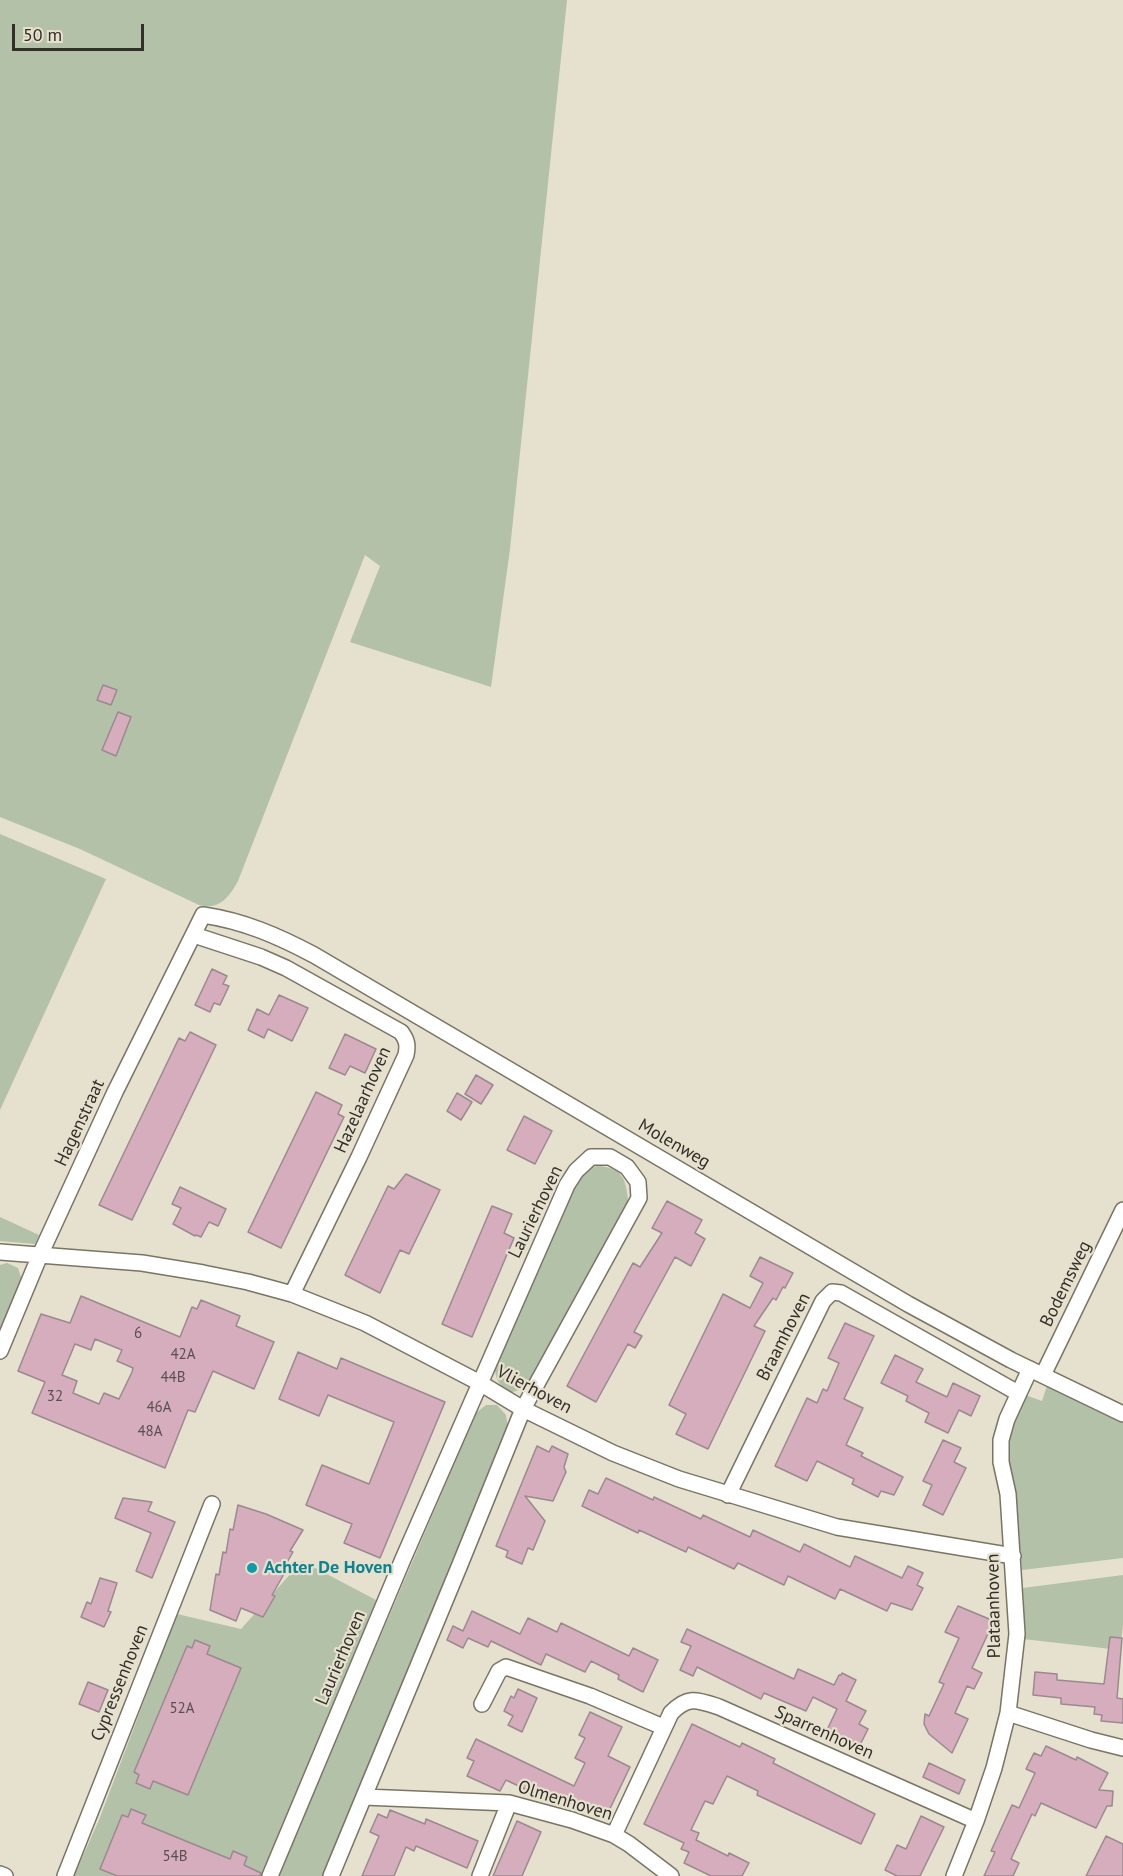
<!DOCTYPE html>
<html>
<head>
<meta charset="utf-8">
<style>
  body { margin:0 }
  #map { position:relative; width:1123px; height:1876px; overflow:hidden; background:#e6e0ce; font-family:"PT Sans",sans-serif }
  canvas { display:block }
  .scale { position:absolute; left:12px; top:24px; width:132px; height:27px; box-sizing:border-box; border:3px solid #322f29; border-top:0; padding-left:8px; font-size:18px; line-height:21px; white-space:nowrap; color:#322f29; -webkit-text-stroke:4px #e6e0ce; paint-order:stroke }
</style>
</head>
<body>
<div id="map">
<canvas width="1123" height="1876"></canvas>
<div class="scale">50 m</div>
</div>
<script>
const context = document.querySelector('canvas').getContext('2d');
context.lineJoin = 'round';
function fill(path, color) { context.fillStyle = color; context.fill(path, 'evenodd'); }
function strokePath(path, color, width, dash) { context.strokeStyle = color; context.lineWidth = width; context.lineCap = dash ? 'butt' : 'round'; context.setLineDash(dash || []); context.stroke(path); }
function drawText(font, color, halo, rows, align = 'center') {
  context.font = font + ' "PT Sans",sans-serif'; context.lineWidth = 4.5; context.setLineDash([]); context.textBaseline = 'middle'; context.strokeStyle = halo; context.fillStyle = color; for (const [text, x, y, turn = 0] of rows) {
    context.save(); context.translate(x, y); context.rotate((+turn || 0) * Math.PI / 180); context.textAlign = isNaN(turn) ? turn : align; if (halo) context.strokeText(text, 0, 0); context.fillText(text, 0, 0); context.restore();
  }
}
const green = new Path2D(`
  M 0,0 L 567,0 L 510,549 L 491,687 L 350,642 L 380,566 L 365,555 L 238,881 C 230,896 219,911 199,905 L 80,849 L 0,817 Z
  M 0,834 L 106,879 L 0,1110 Z
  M 600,1166 C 623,1169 626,1179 628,1201 L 528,1387 L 510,1393 C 501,1386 496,1382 495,1370 L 580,1175 L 589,1167 Z
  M 0,1217 L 39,1235 L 35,1244 L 0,1241 Z
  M 7,1263 L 18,1268 L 22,1280 L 0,1333 L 0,1265 Z
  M 1048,1383 L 1123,1423 L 1123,1558 L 1022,1570 L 1017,1510 L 1007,1458 L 1008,1438 L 1025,1395 L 1042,1401 Z
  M 486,1405 L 497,1405 L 506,1415 L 508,1427 L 323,1876 L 278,1876 L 476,1413 Z
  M 302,1561 L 376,1600 L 319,1745 L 261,1876 L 74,1876 L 99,1820 L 177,1614 L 241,1629 Z
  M 1123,1575 L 1123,1625 L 1120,1650 L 1023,1639 L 1024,1624 L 1023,1588 Z`);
const building = new Path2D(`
  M 103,685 L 117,690 L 111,705 L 97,700 Z
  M 118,712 L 131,717 L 116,756 L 102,750 Z
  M 212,969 L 227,976 L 223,984 L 229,986 L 220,1005 L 214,1003 L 210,1012 L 195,1005 Z
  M 279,995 L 308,1008 L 292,1041 L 268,1029 L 264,1038 L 248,1030 L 257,1009 L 269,1015 Z
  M 190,1032 L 216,1045 L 132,1220 L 99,1205 L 179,1038 L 185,1041 Z
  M 345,1034 L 376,1049 L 365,1073 L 350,1066 L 345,1075 L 329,1068 Z
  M 476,1075 L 493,1085 L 481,1104 L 465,1094 Z
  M 316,1092 L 342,1105 L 338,1114 L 344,1117 L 281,1248 L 248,1232 Z
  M 457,1093 L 472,1102 L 461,1120 L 447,1111 Z
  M 524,1116 L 552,1131 L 535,1164 L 507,1150 Z
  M 406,1174 L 440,1190 L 409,1254 L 400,1250 L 380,1293 L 345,1275 L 388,1186 L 394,1189 Z
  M 180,1187 L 226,1209 L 218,1226 L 209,1222 L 201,1237 L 196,1235 L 195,1236 L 173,1224 L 181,1208 L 172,1204 Z
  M 667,1201 L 702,1220 L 695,1233 L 705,1239 L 691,1266 L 675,1257 L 634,1332 L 642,1336 L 635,1348 L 628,1344 L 596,1402 L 567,1386 L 633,1263 L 640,1267 L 662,1233 L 652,1228 Z
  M 492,1206 L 512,1214 L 504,1233 L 514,1238 L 472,1337 L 442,1324 Z
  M 760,1257 L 793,1273 L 785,1288 L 783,1287 L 776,1300 L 773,1298 L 754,1326 L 765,1331 L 708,1449 L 676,1434 L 686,1414 L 669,1405 L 723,1294 L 750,1308 L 763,1283 L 750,1276 Z
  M 81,1296 L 180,1337 L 192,1307 L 197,1309 L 201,1300 L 240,1316 L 236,1326 L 274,1342 L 254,1389 L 213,1371 L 195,1412 L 188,1410 L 165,1468 L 32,1413 L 45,1382 L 18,1371 L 41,1314 L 70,1323 ZM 95,1339 L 122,1350 L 117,1361 L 133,1368 L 132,1372 L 119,1399 L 104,1393 L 99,1404 L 73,1393 L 77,1381 L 62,1375 L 75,1344 L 91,1350 Z
  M 845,1323 L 874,1336 L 844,1399 L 863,1408 L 846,1445 L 863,1453 L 861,1456 L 903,1477 L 894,1495 L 881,1491 L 878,1497 L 852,1484 L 854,1479 L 817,1461 L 807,1481 L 775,1466 L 807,1398 L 817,1403 L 823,1389 L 827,1391 L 839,1363 L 828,1358 Z
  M 298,1352 L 337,1369 L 341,1358 L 445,1402 L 380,1558 L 344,1543 L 352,1524 L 306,1505 L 322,1465 L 369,1484 L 394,1422 L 328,1395 L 319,1416 L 279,1399 Z
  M 895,1355 L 923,1369 L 916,1382 L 947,1397 L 953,1383 L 980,1396 L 971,1416 L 959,1410 L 948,1433 L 925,1422 L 929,1413 L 906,1401 L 908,1396 L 881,1383 Z
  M 943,1440 L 961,1448 L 954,1462 L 966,1468 L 943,1515 L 923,1505 L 932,1485 L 923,1481 Z
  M 537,1446 L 549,1452 L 552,1446 L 568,1454 L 564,1467 L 566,1472 L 553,1501 L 525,1496 L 545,1521 L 533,1550 L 528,1548 L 522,1564 L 506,1557 L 508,1551 L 496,1546 Z
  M 606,1478 L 653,1500 L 654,1497 L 701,1519 L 703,1515 L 750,1537 L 753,1530 L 800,1552 L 804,1544 L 850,1567 L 855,1556 L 902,1578 L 908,1566 L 923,1573 L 917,1585 L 923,1588 L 912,1610 L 891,1603 L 887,1611 L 840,1589 L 835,1599 L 788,1576 L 784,1585 L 738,1563 L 734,1569 L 688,1547 L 686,1552 L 639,1530 L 638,1533 L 582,1506 L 589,1490 L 598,1494 Z
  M 123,1498 L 152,1502 L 148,1511 L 175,1522 L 152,1578 L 136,1571 L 151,1533 L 115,1518 Z
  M 238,1505 L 266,1514 L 303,1530 L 290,1551 L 293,1552 L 281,1573 L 284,1574 L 272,1595 L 275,1596 L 263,1617 L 241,1608 L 236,1621 L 210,1610 L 216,1574 L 219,1575 L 223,1552 L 226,1553 L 230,1529 L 233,1530 Z
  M 100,1578 L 117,1583 L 108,1611 L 111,1612 L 104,1627 L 81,1617 L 87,1602 L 91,1604 Z
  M 958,1606 L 994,1621 L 972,1668 L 982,1673 L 974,1689 L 967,1686 L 955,1713 L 968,1719 L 952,1753 L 929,1734 L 924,1724 L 925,1714 L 929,1716 L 944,1684 L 939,1682 L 959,1638 L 945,1632 Z
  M 472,1611 L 520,1634 L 528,1618 L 557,1632 L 561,1623 L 629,1656 L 633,1648 L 658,1660 L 643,1692 L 618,1679 L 619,1675 L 591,1661 L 585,1672 L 546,1654 L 541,1665 L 491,1641 L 488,1647 L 468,1638 L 463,1648 L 447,1640 L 453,1626 L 463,1631 Z
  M 687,1629 L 794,1679 L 798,1669 L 834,1685 L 839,1675 L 841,1675 L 842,1673 L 856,1680 L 846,1701 L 866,1711 L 859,1724 L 868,1729 L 860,1745 L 851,1741 L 850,1743 L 826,1732 L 837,1709 L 813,1697 L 806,1711 L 764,1693 L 761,1699 L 697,1667 L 693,1676 L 680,1670 L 691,1646 L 681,1642 Z
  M 1110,1637 L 1122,1638 L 1117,1698 L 1123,1699 L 1123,1723 L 1101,1721 L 1102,1715 L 1094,1714 L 1095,1707 L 1061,1704 L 1061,1698 L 1033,1695 L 1035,1672 L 1057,1674 L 1057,1680 L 1104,1684 Z
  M 195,1640 L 210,1646 L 207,1654 L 241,1668 L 188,1795 L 153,1781 L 150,1789 L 136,1783 L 139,1775 L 134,1772 L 187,1646 L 192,1648 Z
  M 88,1682 L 108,1690 L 99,1712 L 79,1704 Z
  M 518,1689 L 537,1698 L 522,1732 L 508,1725 L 513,1716 L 504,1711 L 511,1696 L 514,1698 Z
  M 590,1712 L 622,1727 L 608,1756 L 630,1767 L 606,1817 L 558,1794 L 554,1803 L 506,1780 L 500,1791 L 467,1776 L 474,1761 L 467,1758 L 476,1739 L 574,1786 L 585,1763 L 575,1758 L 585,1738 L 579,1735 Z
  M 692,1724 L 740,1747 L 742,1743 L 775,1759 L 773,1763 L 875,1814 L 861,1844 L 757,1795 L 758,1791 L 727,1776 L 713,1804 L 705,1801 L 691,1830 L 699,1833 L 696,1840 L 728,1856 L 729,1853 L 749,1863 L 742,1876 L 711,1876 L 684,1863 L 689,1852 L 681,1849 L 684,1843 L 644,1824 Z
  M 1046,1746 L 1076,1760 L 1077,1757 L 1108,1773 L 1099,1790 L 1113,1791 L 1112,1806 L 1107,1806 L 1096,1828 L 1041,1803 L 1035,1816 L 1032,1814 L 1011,1859 L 1019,1863 L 1013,1876 L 984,1876 L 995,1852 L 991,1851 L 1012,1805 L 1019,1808 L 1035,1773 L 1026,1769 L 1034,1753 L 1041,1756 Z
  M 929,1763 L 965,1780 L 959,1794 L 923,1777 Z
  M 131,1809 L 146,1815 L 142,1823 L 193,1844 L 230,1859 L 233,1851 L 247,1857 L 244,1865 L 261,1873 L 260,1876 L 117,1876 L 100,1869 L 122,1815 L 128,1817 Z
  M 390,1810 L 425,1824 L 426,1819 L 478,1841 L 467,1868 L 416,1846 L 414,1851 L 406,1847 L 394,1876 L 362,1876 L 379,1836 L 370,1832 L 378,1814 L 387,1818 Z
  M 921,1816 L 944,1827 L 920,1876 L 897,1876 L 885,1870 L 897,1845 L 906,1849 Z
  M 517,1821 L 541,1832 L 522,1876 L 493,1876 Z
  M 1106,1836 L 1123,1844 L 1123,1876 L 1086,1876 Z`);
const minor = new Path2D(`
  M 194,935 L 261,957 L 286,968 L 401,1032 C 407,1040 408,1045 406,1055 L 359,1157 L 292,1294
  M 0,1252 L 142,1263 L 203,1273 L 248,1282 L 292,1294 L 365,1323 L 480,1383 L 523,1409 L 613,1453 L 679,1479 L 837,1527 L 1013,1556
  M 0,1351 L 40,1255 L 115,1092 L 203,915 C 244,921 278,936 314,955 L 908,1304 L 1011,1360 L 1123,1414
  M 1043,1375 L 1123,1210
  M 728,1495 L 823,1301 L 832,1292 L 841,1293 L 1018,1393
  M 482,1704 L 499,1671 L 506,1667 L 590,1696 L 663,1727
  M 1008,1713 L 1091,1740 L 1123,1748
  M 364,1797 L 509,1803 L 572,1820 L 614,1835 L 629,1844 L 671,1876
  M 614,1835 L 671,1713 C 688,1695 698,1700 719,1707 L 976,1821
  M 0,1874 L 5,1876
  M 65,1876 L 212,1504
  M 270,1876 L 403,1559 L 567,1185 L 576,1171 L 591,1157 L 610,1157 L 627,1167 L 638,1182 L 639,1198 L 523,1409 L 459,1567 L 331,1876
  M 480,1876 L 509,1803
  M 954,1876 L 976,1821 L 994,1768 L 1008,1713 L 1017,1634 L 1008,1494 L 1001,1462 L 1001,1440 L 1007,1419 L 1030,1369`);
const markers = [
  [252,1568,6,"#0f9aa8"]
];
const numberNames = [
  ["6",138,1334],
  ["42A",183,1355],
  ["44B",173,1378],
  ["32",55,1397],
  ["46A",159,1408],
  ["48A",150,1432],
  ["52A",182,1709],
  ["54B",175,1857]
];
const streetNames = [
  ["Hazelaarhoven",363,1100,-66],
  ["Hagenstraat",80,1123,-65],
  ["Molenweg",674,1144,30],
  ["Laurierhoven",536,1212,-64],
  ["Bodemsweg",1066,1284,-64],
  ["Braamhoven",784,1337,-63],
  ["Vlierhoven",534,1390,28],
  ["Plataanhoven",994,1606,-91],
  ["Laurierhoven",341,1658,-67],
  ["Cypressenhoven",120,1683,-68],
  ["Sparrenhoven",824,1733,24],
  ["Olmenhoven",565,1801,17]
];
const cultureNames = [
  ["Achter De Hoven",264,1568]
];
fill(green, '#b2c1a8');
fill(building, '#d5adbd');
strokePath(building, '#9c8990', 1.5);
strokePath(minor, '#797464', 18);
strokePath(minor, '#fff', 15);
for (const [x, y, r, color] of markers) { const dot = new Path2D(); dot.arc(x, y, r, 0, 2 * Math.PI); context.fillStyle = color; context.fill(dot); strokePath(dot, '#e6e0ce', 2); }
drawText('15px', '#5b4e4e', null, numberNames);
drawText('18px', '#322f29', '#e6e0ce', streetNames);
drawText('bold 18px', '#0d838f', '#e6e0ce', cultureNames, 'left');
</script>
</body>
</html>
